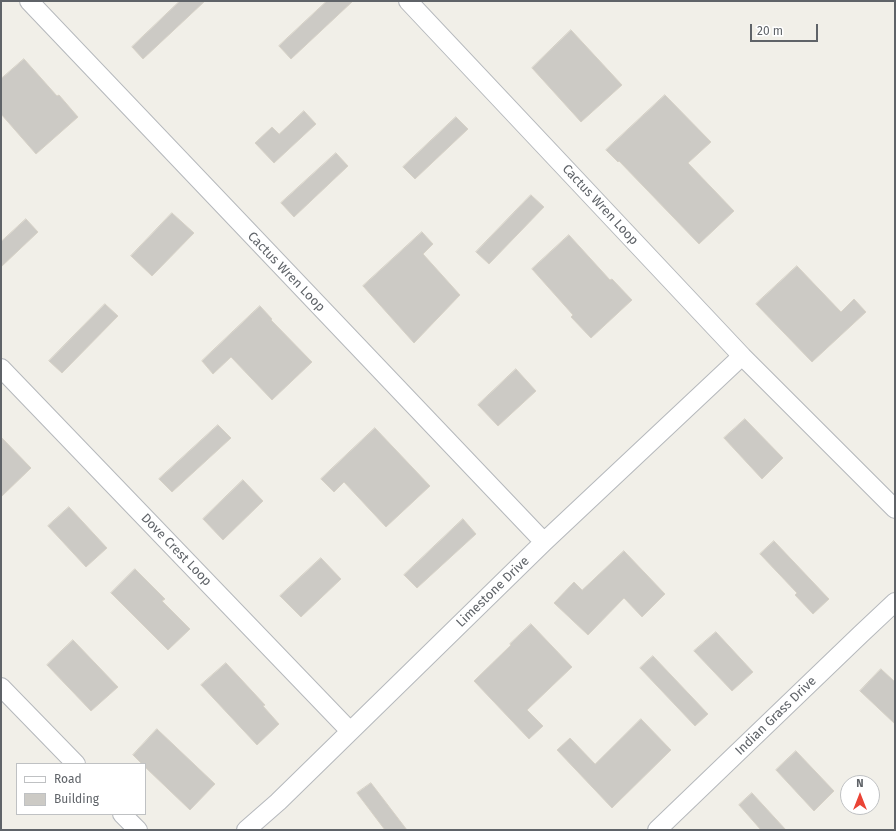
<!DOCTYPE html>
<html>
<head>
<meta charset="utf-8">
<style>
  body { margin:0 }
  #map { position:relative; width:896px; height:831px; overflow:hidden; background:#f1efe8; font-family:"Fira Sans",sans-serif }
  canvas { display:block }
  .frame { position:absolute; inset:0; border:2px solid #5f6368; pointer-events:none }
  .legend { position:absolute; left:16px; top:763px; width:130px; height:52px; box-sizing:border-box; background:#fff; border:1px solid #bfc1c3; margin:0; padding:5px 7px; list-style:none; font-size:12px; color:#5f6368 }
  .legend li { display:flex; align-items:center; gap:8px; height:20px }
  .legend b { width:20px; border:1px solid #bfc1c3 }
  .north { position:absolute; left:840px; top:775px; width:40px; height:40px; box-sizing:border-box; background:#fff; border:1px solid #bfc1c3; border-radius:50%; rotate:0deg; font-size:11px; font-weight:700; line-height:16px; text-align:center; color:#5f6368 }
  .north::after { content:''; display:block; margin:auto; width:14px; height:18px; background:#ea4335; clip-path:polygon(50% 0,100% 100%,50% 72%,0 100%) }
  .scale { position:absolute; left:750px; top:24px; width:68px; height:18px; box-sizing:border-box; border:2px solid #5f6368; border-top:0; padding-left:5px; font-size:12px; line-height:14px; white-space:nowrap; color:#5f6368; -webkit-text-stroke:3px #fff; paint-order:stroke }
</style>
</head>
<body>
<div id="map">
<canvas width="896" height="831"></canvas>
<div class="frame"></div>
<ul class="legend">
<li><b style="height:5px;background:#fff"></b>Road</li>
<li><b style="height:11px;background:#cccac5"></b>Building</li>
</ul>
<div class="north">N</div>
<div class="scale">20 m</div>
</div>
<script>
const context = document.querySelector('canvas').getContext('2d');
context.lineJoin = 'round';
function fill(path, color) { context.fillStyle = color; context.fill(path, 'evenodd'); }
function strokePath(path, color, width, dash) { context.strokeStyle = color; context.lineWidth = width; context.lineCap = dash ? 'butt' : 'round'; context.setLineDash(dash || []); context.stroke(path); }
function drawText(font, color, halo, rows, align = 'center') {
  context.font = font + ' "Fira Sans",sans-serif'; context.lineWidth = 4; context.setLineDash([]); context.textBaseline = 'middle'; context.strokeStyle = halo; context.fillStyle = color; for (const [text, x, y, turn = 0] of rows) {
    context.save(); context.translate(x, y); context.rotate((+turn || 0) * Math.PI / 180); context.textAlign = isNaN(turn) ? turn : align; if (halo) context.strokeText(text, 0, 0); context.fillText(text, 0, 0); context.restore();
  }
}
const building = new Path2D(`
  M 180,1 L 205,1 L 143,59 L 132,47 Z
  M 327,1 L 353,1 L 291,59 L 279,46 Z
  M 571,30 L 622,85 L 581,122 L 532,68 Z
  M 24,59 L 57,96 L 59,95 L 78,117 L 36,154 L 1,114 L 1,79 Z
  M 665,95 L 711,142 L 688,163 L 734,211 L 699,244 L 619,161 L 618,162 L 606,150 Z
  M 304,111 L 316,124 L 274,163 L 255,143 L 272,127 L 279,134 Z
  M 456,117 L 468,129 L 415,179 L 403,167 Z
  M 336,153 L 348,166 L 294,217 L 281,203 Z
  M 531,195 L 544,207 L 489,264 L 476,252 Z
  M 172,213 L 194,233 L 152,276 L 131,256 Z
  M 26,219 L 38,232 L 1,267 L 1,242 Z
  M 422,232 L 433,244 L 423,254 L 460,295 L 414,343 L 363,286 Z
  M 569,235 L 610,280 L 612,279 L 632,300 L 591,338 L 571,317 L 573,315 L 532,269 Z
  M 797,266 L 841,312 L 854,299 L 866,312 L 812,362 L 756,304 Z
  M 105,304 L 118,316 L 62,373 L 49,361 Z
  M 260,306 L 272,319 L 271,320 L 312,362 L 272,400 L 231,357 L 213,374 L 202,361 Z
  M 516,369 L 536,391 L 498,426 L 478,405 Z
  M 745,419 L 783,458 L 762,479 L 724,438 Z
  M 218,425 L 231,438 L 172,492 L 159,479 Z
  M 375,428 L 430,486 L 386,527 L 344,482 L 334,492 L 321,479 Z
  M 1,437 L 31,468 L 1,497 Z
  M 243,480 L 263,501 L 223,540 L 203,519 Z
  M 69,507 L 107,548 L 86,567 L 48,526 Z
  M 463,519 L 476,534 L 417,588 L 404,575 Z
  M 774,541 L 829,599 L 813,614 L 795,595 L 797,593 L 760,554 Z
  M 624,551 L 665,594 L 642,617 L 624,598 L 588,635 L 554,603 L 574,582 L 582,590 Z
  M 321,558 L 341,579 L 301,617 L 280,596 Z
  M 135,569 L 165,599 L 162,601 L 190,629 L 168,650 L 111,593 Z
  M 531,624 L 572,667 L 527,710 L 543,726 L 529,739 L 474,681 L 511,645 L 510,644 Z
  M 716,632 L 753,672 L 732,691 L 694,651 Z
  M 73,640 L 118,687 L 91,711 L 47,665 Z
  M 653,656 L 708,714 L 695,726 L 640,668 Z
  M 226,663 L 265,705 L 263,706 L 279,724 L 257,745 L 201,685 Z
  M 881,669 L 895,682 L 895,724 L 860,691 Z
  M 641,719 L 671,750 L 612,808 L 557,750 L 570,738 L 595,764 Z
  M 157,729 L 215,784 L 190,810 L 145,767 L 145,764 L 142,764 L 133,755 Z
  M 796,751 L 834,791 L 814,811 L 776,770 Z
  M 371,783 L 407,830 L 385,830 L 357,793 Z
  M 752,793 L 786,830 L 761,830 L 739,805 Z`);
const minor = new Path2D(`
  M 29,1 L 544,542
  M 408,1 L 742,356 L 895,509
  M 1,368 L 350,731
  M 1,687 L 76,764
  M 122,814 L 138,830
  M 246,830 L 278,802 L 544,542 L 742,356
  M 657,830 L 861,634 L 895,602`);
const streetNames = [
  ["Cactus Wren Loop",600,205,47],
  ["Cactus Wren Loop",286,272,46],
  ["Dove Crest Loop",176,550,46],
  ["Limestone Drive",493,592,-44],
  ["Indian Grass Drive",776,716,-44]
];
fill(building, '#cccac5');
strokePath(building, '#d6d1c6', 1);
strokePath(minor, '#b5b8bc', 20);
strokePath(minor, '#fff', 18);
drawText('13px', '#5f6368', '#fff', streetNames);
</script>
</body>
</html>
